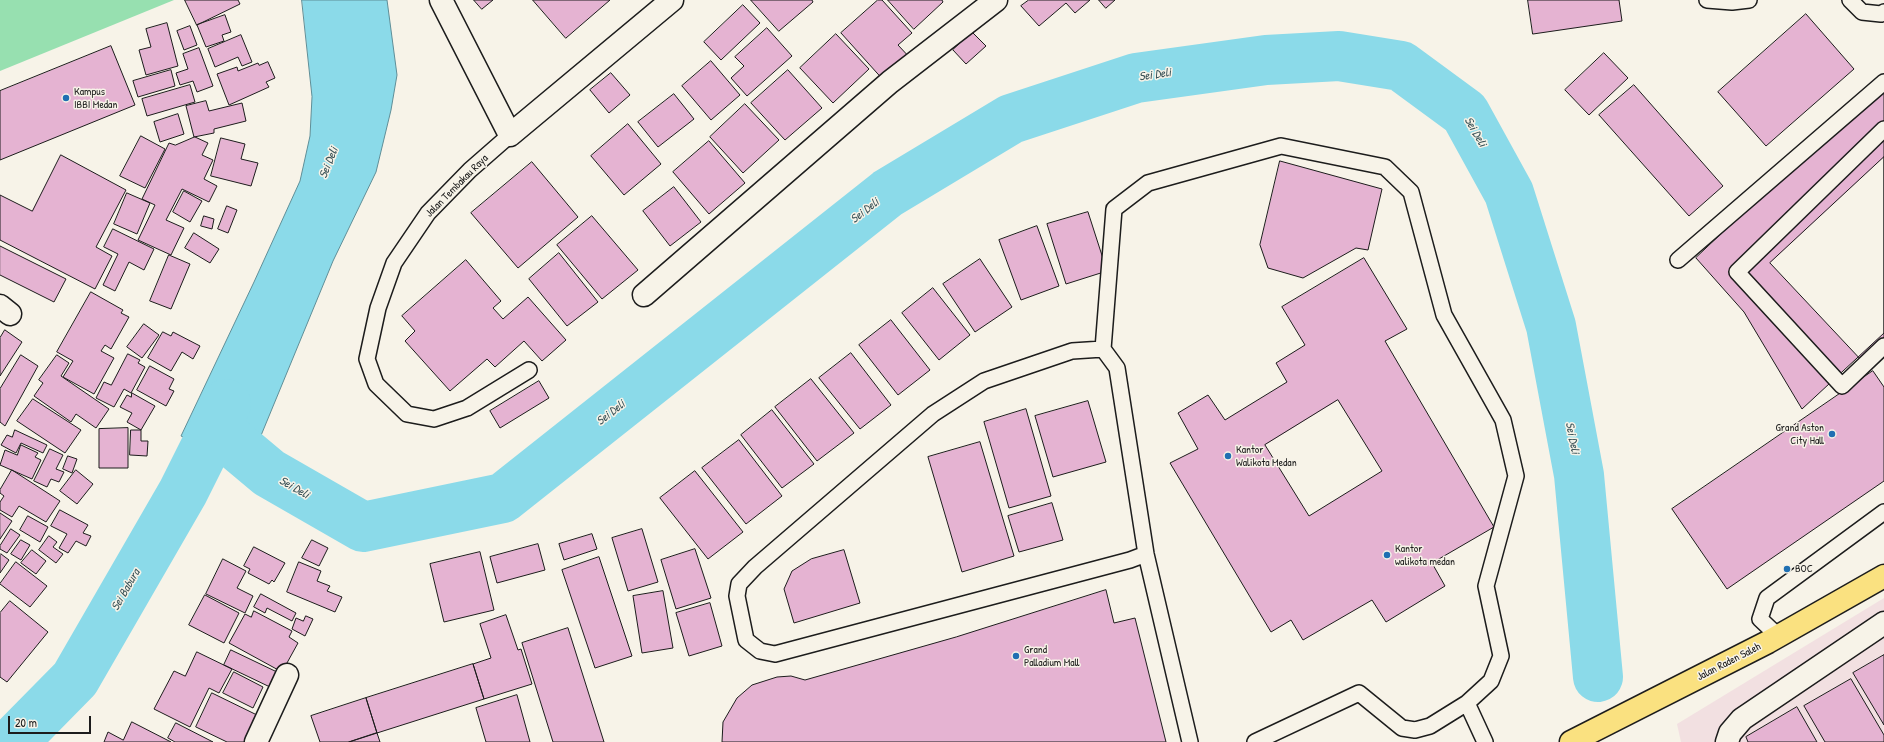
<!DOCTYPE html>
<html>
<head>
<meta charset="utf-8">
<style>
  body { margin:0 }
  #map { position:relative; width:1884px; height:742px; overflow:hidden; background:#f7f3e8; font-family:"Patrick Hand",sans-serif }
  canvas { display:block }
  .scale { position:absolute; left:8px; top:716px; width:83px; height:18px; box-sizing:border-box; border:2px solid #1c1c1c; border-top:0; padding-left:5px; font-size:12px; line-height:14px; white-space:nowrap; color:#1c1c1c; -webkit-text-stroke:3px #f7f3e8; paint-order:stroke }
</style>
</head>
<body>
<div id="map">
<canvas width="1884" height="742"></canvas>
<div class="scale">20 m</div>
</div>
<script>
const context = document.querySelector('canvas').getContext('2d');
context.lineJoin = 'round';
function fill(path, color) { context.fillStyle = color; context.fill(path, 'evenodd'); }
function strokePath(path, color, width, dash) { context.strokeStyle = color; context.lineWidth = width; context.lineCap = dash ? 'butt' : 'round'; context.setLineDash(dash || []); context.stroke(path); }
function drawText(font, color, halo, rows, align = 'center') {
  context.font = font + ' "Patrick Hand",sans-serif'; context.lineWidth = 3; context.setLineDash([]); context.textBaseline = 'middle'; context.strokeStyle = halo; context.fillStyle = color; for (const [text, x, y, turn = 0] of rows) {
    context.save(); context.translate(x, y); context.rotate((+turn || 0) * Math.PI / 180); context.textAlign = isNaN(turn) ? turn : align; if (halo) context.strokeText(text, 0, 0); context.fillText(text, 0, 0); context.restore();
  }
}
const built = new Path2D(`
  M 1884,598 L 1884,742 L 1681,742 L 1677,724 Z`);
const green = new Path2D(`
  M 0,0 L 174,0 L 0,71 Z`);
const water = new Path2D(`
  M 302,0 L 387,0 L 397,75 L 391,110 L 376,172 L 333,261 L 248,467 L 181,436 L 254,282 L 300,181 L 310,136 L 312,97 Z`);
const river = new Path2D(`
  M 226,404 L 218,422 L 226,437 L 269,473 L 363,527 L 503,498 L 888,193 L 1011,119 L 1136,78 L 1266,60 L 1339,56 L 1401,66 L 1465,113 L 1509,193 L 1551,326 L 1579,475 L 1598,677
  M 13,742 L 75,679 L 183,492 L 218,422`);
const building = new Path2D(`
  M 185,0 L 238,0 L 240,4 L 197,25 Z
  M 474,0 L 493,0 L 482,9 Z
  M 533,0 L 610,0 L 566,38 Z
  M 751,0 L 812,0 L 813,2 L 779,31 Z
  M 878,0 L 882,0 L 912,33 L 898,45 L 912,60 L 886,83 L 841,33 Z
  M 888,0 L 942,0 L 943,2 L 914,29 Z
  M 1029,0 L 1090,0 L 1075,13 L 1066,3 L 1039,26 L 1021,6 Z
  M 1099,0 L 1115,0 L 1106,8 Z
  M 1528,0 L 1619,0 L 1622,21 L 1533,34 Z
  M 743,5 L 760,23 L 721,60 L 704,42 Z
  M 1806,14 L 1854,69 L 1766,146 L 1718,92 Z
  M 225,15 L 231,32 L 222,35 L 224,41 L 206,47 L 197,25 Z
  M 167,23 L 178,66 L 146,75 L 139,50 L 151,47 L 146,29 Z
  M 190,26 L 197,45 L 184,50 L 177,31 Z
  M 767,28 L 792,56 L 747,96 L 731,78 L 744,66 L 735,57 Z
  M 972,32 L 986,46 L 966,64 L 953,50 Z
  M 836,34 L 869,69 L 833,103 L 800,68 Z
  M 241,35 L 252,62 L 242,66 L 238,57 L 215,67 L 208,49 Z
  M 111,46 L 135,105 L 0,160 L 0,91 Z
  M 199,48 L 213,86 L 197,92 L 193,81 L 180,85 L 176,73 L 188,69 L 183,54 Z
  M 1604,53 L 1628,78 L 1589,115 L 1565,90 Z
  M 711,61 L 740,95 L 711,120 L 682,86 Z
  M 268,62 L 275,78 L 266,82 L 269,87 L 229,105 L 217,74 L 237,67 L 238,71 L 258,63 L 259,65 Z
  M 171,70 L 175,86 L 138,97 L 133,81 Z
  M 788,70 L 822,108 L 785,140 L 751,103 Z
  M 611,73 L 630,95 L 609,113 L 590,90 Z
  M 1884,80 L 1884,333 L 1802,409 L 1744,312 L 1696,258 Z
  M 190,85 L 195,102 L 147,116 L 142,99 Z
  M 1634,85 L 1723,186 L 1689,216 L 1599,115 Z
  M 674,94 L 694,119 L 658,147 L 638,122 Z
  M 206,101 L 209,111 L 242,103 L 246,121 L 214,129 L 214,133 L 194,137 L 186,106 Z
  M 745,104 L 779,140 L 743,173 L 710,137 Z
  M 178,114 L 184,134 L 160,142 L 154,122 Z
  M 628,124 L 661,164 L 624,195 L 591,156 Z
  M 141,136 L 165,149 L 145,188 L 120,176 Z
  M 195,137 L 208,143 L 202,155 L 213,160 L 204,179 L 217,186 L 209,202 L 182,189 L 166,220 L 184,228 L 171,255 L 138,240 L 155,205 L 142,199 L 169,143 L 175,145 Z
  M 221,138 L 245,144 L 241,159 L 258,163 L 251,186 L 211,176 Z
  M 709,141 L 745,183 L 709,214 L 673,172 Z
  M 61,155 L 126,190 L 96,247 L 112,256 L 95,289 L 0,240 L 0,195 L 32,211 Z
  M 1884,157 L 1884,343 L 1863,362 L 1770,263 Z
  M 1280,161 L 1382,189 L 1368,250 L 1356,248 L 1303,278 L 1268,268 L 1260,245 Z
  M 532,162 L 578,217 L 518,268 L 471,213 Z
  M 674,187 L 701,222 L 670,246 L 643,211 Z
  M 184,191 L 202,201 L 190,222 L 173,212 Z
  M 127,193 L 150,203 L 137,234 L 114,224 Z
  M 227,206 L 237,210 L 228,233 L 218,229 Z
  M 1088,212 L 1107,271 L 1066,284 L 1047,224 Z
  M 204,216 L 214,219 L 212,229 L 201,226 Z
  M 592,216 L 638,270 L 602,299 L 557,245 Z
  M 1037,226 L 1059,286 L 1021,300 L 999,240 Z
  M 113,229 L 154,249 L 144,270 L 129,262 L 115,291 L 103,285 L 118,254 L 104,247 Z
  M 194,233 L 219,249 L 210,263 L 185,248 Z
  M 0,246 L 66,279 L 54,302 L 0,275 Z
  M 559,253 L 598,302 L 567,326 L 529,279 Z
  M 169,255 L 190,264 L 171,309 L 150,301 Z
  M 1364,258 L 1407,329 L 1385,341 L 1494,527 L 1432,563 L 1445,586 L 1386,622 L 1372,600 L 1303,640 L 1291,620 L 1271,632 L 1170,463 L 1198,449 L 1178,413 L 1208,395 L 1225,420 L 1287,382 L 1276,363 L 1305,345 L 1282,307 ZM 1338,400 L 1382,471 L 1309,516 L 1265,445 Z
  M 980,259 L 1012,307 L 975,332 L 943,284 Z
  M 466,260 L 501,301 L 493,308 L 503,319 L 528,297 L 566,340 L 542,361 L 524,341 L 495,367 L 487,359 L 450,391 L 405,341 L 415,331 L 402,316 Z
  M 933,288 L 970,335 L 939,360 L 902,313 Z
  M 91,292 L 123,310 L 121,313 L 129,317 L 111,349 L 105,345 L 101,351 L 114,358 L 94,394 L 63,377 L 73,361 L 57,352 Z
  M 891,320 L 930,370 L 898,395 L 859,345 Z
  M 144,324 L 159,335 L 142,358 L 127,347 Z
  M 5,330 L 22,342 L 0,376 L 0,338 Z
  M 163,332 L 171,336 L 173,332 L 200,346 L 193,359 L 182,352 L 171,371 L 148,358 Z
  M 851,353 L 891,405 L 860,429 L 819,378 Z
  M 128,354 L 140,360 L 138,363 L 145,367 L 131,393 L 124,389 L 114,407 L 96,398 L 104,382 L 111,385 Z
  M 21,355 L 38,366 L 5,426 L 0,422 L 0,389 Z
  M 57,355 L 69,363 L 61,376 L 109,409 L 96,428 L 76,414 L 71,422 L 34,396 L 43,383 L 39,380 Z
  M 150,366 L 174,379 L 169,389 L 174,391 L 166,406 L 137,390 Z
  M 1873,371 L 1884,387 L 1884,481 L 1727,589 L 1672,509 Z
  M 811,379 L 854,433 L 817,461 L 775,407 Z
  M 539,381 L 549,398 L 500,428 L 490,411 Z
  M 132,393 L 155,406 L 141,430 L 127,422 L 132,413 L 120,407 L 127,395 L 131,397 Z
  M 33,399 L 81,430 L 65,453 L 17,421 Z
  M 1088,401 L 1106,462 L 1053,477 L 1035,416 Z
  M 1026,409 L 1051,496 L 1009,508 L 984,422 Z
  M 772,410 L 814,464 L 782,488 L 741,435 Z
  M 128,428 L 128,468 L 99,468 L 99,429 Z
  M 15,430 L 47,445 L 43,453 L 21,443 L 16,453 L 1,445 L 7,435 L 12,437 Z
  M 131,430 L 141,430 L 141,441 L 148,441 L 147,456 L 130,455 Z
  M 739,440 L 782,496 L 746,524 L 702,468 Z
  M 980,442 L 1014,556 L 962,572 L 928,457 Z
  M 21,445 L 38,453 L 35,457 L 41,460 L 32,479 L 0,465 L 5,450 L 17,455 Z
  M 50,449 L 63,455 L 56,469 L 64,472 L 59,482 L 51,479 L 47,487 L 34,481 Z
  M 68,456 L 77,459 L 72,473 L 63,469 Z
  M 12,470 L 60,501 L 46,522 L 19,506 L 12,517 L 0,510 L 0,502 L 4,496 L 0,493 L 0,490 Z
  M 76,470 L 93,484 L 77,504 L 60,491 Z
  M 695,471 L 743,532 L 708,559 L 660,498 Z
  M 1052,503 L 1063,540 L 1019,552 L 1008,516 Z
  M 60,510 L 88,525 L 83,533 L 91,536 L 86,546 L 76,541 L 68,553 L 59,548 L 67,534 L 51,526 Z
  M 0,513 L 12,521 L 0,539 Z
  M 28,516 L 48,527 L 40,542 L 20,530 Z
  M 11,529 L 20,535 L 7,553 L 0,549 L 0,546 Z
  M 642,529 L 658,582 L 628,591 L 612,538 Z
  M 592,534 L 597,549 L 564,560 L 559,544 Z
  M 49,536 L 57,542 L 53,547 L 63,554 L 56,563 L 39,550 Z
  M 21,540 L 30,545 L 21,560 L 11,554 Z
  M 312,540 L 328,548 L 319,566 L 302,558 Z
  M 538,544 L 545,570 L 497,583 L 490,557 Z
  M 254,547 L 285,563 L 274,582 L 272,580 L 269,584 L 248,573 L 250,569 L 244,566 Z
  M 695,549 L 711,598 L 676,609 L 661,560 Z
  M 32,550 L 46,561 L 36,574 L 21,563 Z
  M 844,550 L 860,603 L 794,623 L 784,589 L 792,571 L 811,559 Z
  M 480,552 L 494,610 L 444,622 L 430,564 Z
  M 1,554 L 9,560 L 0,573 L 0,555 Z
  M 599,557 L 632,656 L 595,668 L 562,570 Z
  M 223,559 L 246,571 L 237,588 L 253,596 L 245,613 L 206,594 Z
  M 16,562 L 47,586 L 30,607 L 0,584 Z
  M 299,562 L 321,571 L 317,581 L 330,586 L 327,591 L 342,597 L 335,612 L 287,592 Z
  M 1106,590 L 1114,623 L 1135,618 L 1166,742 L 722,742 L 723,722 L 737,698 L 752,685 L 777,677 L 791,676 L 805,680 L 956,637 Z
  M 663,591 L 673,648 L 642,653 L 633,596 Z
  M 261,594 L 296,613 L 292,621 L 267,608 L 265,613 L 254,607 Z
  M 205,595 L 239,613 L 224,643 L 189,625 Z
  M 10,601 L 48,632 L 7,682 L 0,677 L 0,613 Z
  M 710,603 L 722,646 L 689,656 L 676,613 Z
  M 254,611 L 292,631 L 289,637 L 298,643 L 282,672 L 229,643 L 245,614 L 251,617 Z
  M 506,615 L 518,650 L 521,649 L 532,684 L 484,699 L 473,664 L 491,658 L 480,624 Z
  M 306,616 L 313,619 L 305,636 L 292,629 L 296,618 L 303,621 Z
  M 568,628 L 604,742 L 553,742 L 522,643 Z
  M 231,650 L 277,672 L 270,687 L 224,665 Z
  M 197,652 L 232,669 L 219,693 L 209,688 L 190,727 L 154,709 L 174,671 L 185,676 Z
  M 1884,655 L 1884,725 L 1853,673 Z
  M 473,664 L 484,699 L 377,733 L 366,698 Z
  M 234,672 L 263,687 L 253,708 L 223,693 Z
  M 1851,679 L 1884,735 L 1884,742 L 1825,742 L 1804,706 Z
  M 212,693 L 259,716 L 246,742 L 227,742 L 196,727 Z
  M 517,695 L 530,742 L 486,742 L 476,708 Z
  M 366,698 L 377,733 L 349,742 L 320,742 L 311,716 Z
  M 1797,707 L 1817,742 L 1748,742 L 1746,737 Z
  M 132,722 L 171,742 L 104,742 L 108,732 L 123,740 Z
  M 176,723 L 213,742 L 175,742 L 168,738 Z
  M 377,733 L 380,742 L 349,742 Z`);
const service = new Path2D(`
  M 1707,0 L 1732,2 L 1749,0
  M 1850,0 L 1862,12 L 1881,14 L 1884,12
  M 1884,129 L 1737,272 L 1842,386 L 1884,346
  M 510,135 L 470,170 L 428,213 L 394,263 L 378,308 L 367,359 L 376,384 L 407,414 L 434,419 L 467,408 L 529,370
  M 1678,260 L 1884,82
  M 1103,349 L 1114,209 L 1148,183 L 1281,146 L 1385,167 L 1411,192 L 1444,315 L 1503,420 L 1516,476 L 1486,586 L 1501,656 L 1491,681 L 1467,703 L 1430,726 L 1415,730 L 1402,728 L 1359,693 L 1255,742
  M 1146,554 L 1130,560 L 775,654 L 760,651 L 746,640 L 737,596 L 739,584 L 755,567 L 933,414 L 984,381 L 1072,351 L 1103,349 L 1117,368 L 1146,554 L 1190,742
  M 1778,636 L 1760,619 L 1767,598 L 1884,512
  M 1467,703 L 1485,742`);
const minor = new Path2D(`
  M 441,0 L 510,135 L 672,0
  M 644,295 L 890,82 L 996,0
  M 0,306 L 10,314
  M 256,742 L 287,675
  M 1727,742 L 1730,733 L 1742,719 L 1884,623`);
const primary = new Path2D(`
  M 1571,742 L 1768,642 L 1884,576`);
const markers = [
  [66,98,4,"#1f6fb2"],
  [1832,434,4,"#1f6fb2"],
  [1228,456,4,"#1f6fb2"],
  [1387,555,4,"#1f6fb2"],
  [1787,569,4,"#1f6fb2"],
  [1016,656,4,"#1f6fb2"]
];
const poiNames = [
  ["Kampus",74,92],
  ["IBBI Medan",74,105],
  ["Grand Aston",1824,428,"right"],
  ["City Hall",1824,441,"right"],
  ["Kantor",1236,450],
  ["Walikota Medan",1236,463],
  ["Kantor",1395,549],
  ["walikota medan",1395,562],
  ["BOC",1795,569],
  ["Grand",1024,650],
  ["Palladium Mall",1024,663]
];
const streetNames = [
  ["Jalan Tembakau Raya",457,186,-45],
  ["Jalan Raden Saleh",1729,662,-27]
];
const waterNames = [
  ["Sei Deli",1155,75,-8],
  ["Sei Deli",1475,132,60],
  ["Sei Deli",329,163,-68],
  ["Sei Deli",865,211,-38],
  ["Sei Deli",611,413,-38],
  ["Sei Deli",1572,438,79],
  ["Sei Deli",294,488,30],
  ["Sei Babura",126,590,-60]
];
fill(built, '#f2e0e1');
fill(green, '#97e0b0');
fill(water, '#8bdae9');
strokePath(water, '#5f8e97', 1);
strokePath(river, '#8bdae9', 50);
fill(building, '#e5b3d2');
strokePath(building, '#1c1c1c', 1);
strokePath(service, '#1c1c1c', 18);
strokePath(minor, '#1c1c1c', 25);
strokePath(primary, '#1c1c1c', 25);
strokePath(service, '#f7f3e8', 15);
strokePath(minor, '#f7f3e8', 22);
strokePath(primary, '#fae180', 22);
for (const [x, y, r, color] of markers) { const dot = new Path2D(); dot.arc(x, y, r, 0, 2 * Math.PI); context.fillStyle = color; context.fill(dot); strokePath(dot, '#f7f3e8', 1.5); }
drawText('11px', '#1c1c1c', '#f7f3e8', poiNames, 'left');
drawText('11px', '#1c1c1c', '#f7f3e8', streetNames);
drawText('italic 12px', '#3d555a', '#f7f3e8', waterNames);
</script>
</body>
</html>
